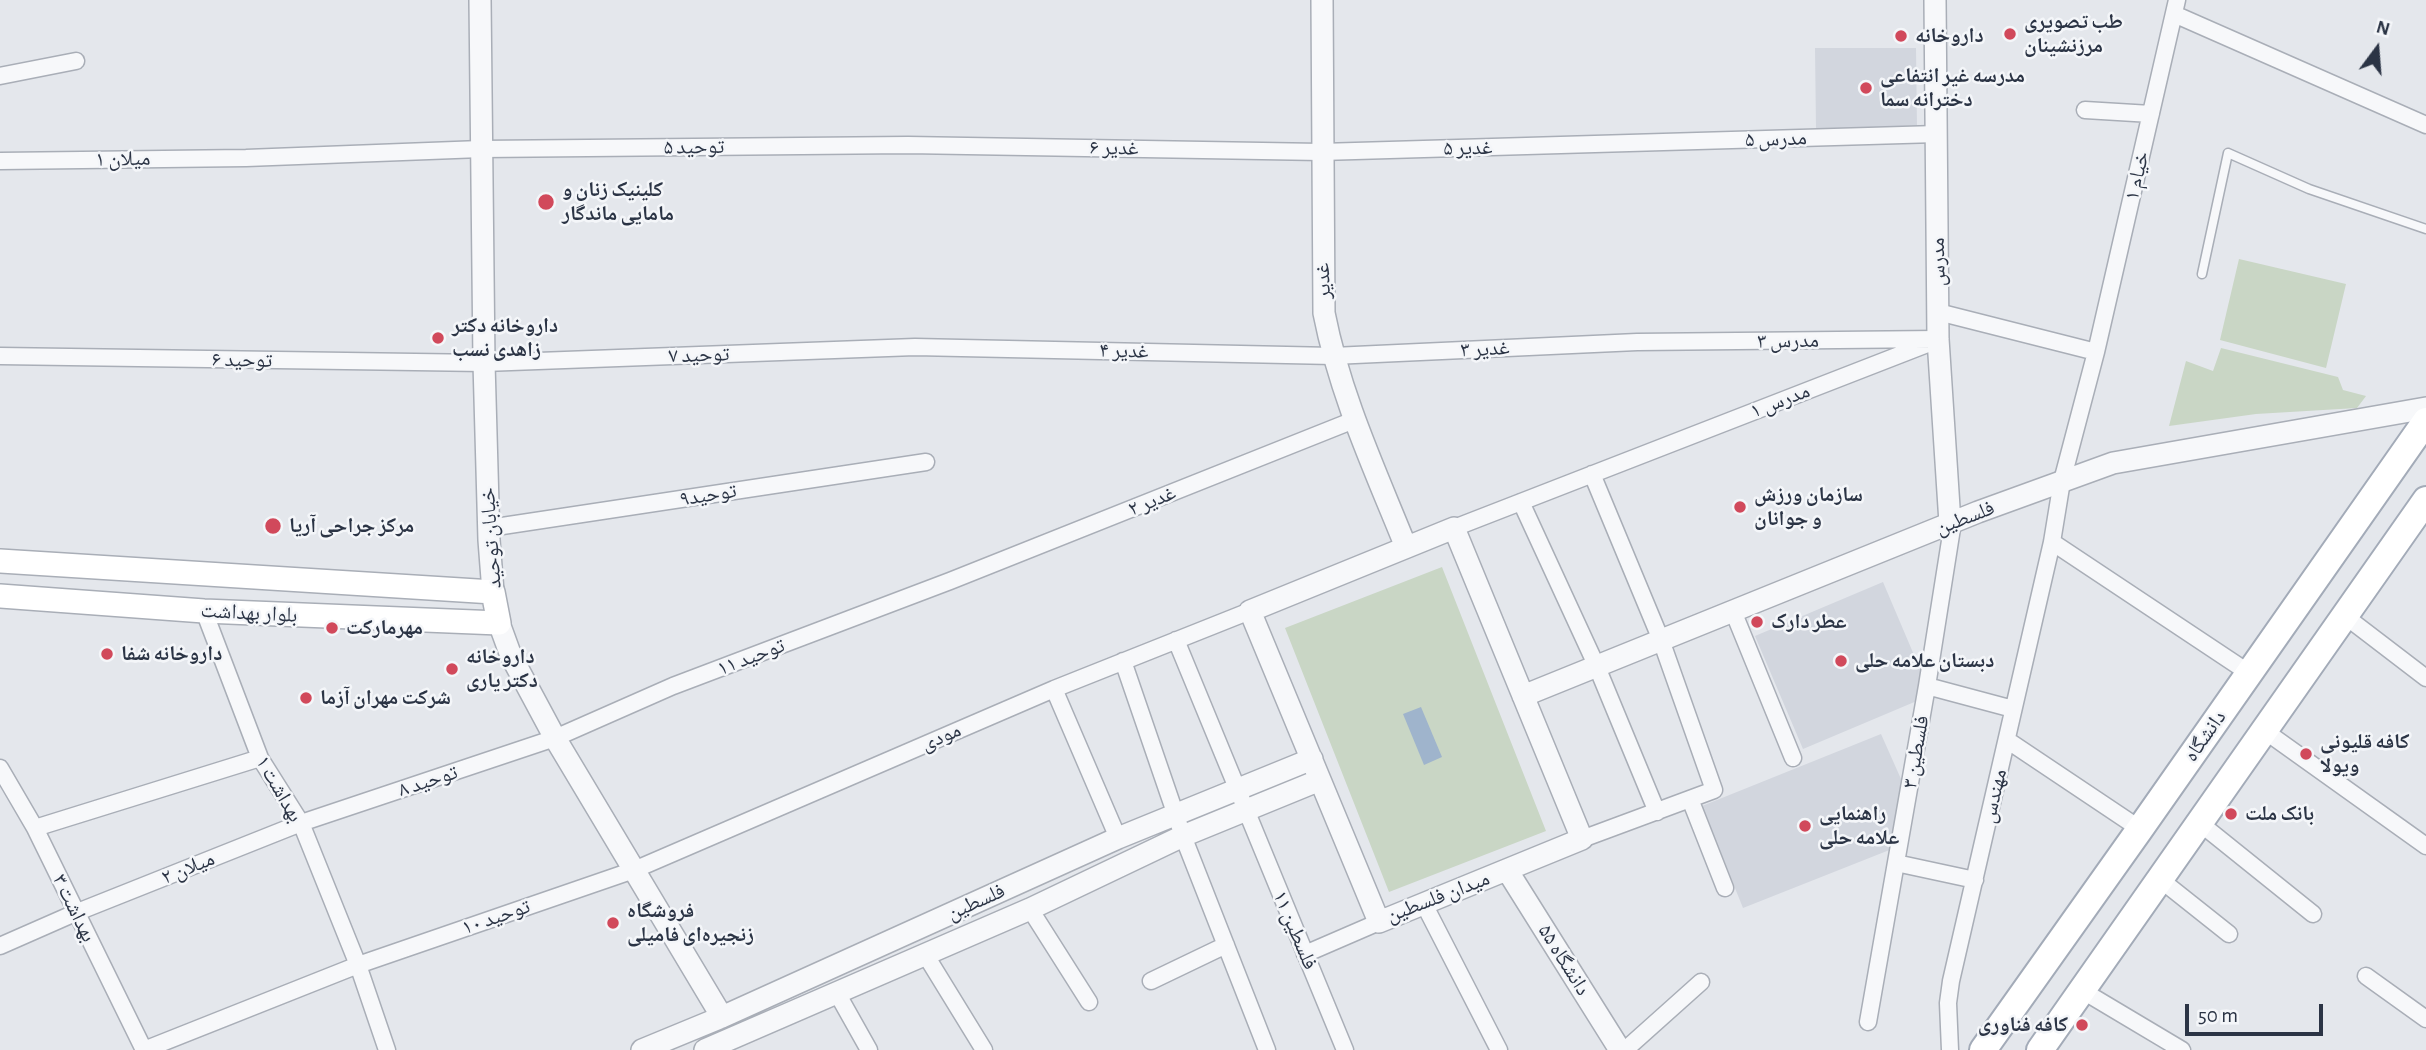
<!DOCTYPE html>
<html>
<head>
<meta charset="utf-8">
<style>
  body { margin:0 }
  #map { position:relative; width:2426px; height:1050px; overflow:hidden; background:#e4e7ec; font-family:"Alegreya Sans",sans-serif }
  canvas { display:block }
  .north { position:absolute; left:2342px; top:14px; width:70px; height:70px; -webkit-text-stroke:5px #f4f6f9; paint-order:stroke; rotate:16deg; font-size:19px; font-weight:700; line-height:28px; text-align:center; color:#2b3445 }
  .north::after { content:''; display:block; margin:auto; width:24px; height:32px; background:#2b3445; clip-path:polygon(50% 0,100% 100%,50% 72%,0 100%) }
  .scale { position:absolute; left:2185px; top:1004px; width:138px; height:32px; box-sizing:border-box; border:4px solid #2b3445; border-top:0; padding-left:9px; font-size:21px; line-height:24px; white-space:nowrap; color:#2b3445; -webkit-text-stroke:5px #f4f6f9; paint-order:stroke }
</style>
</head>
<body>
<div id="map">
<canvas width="2426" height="1050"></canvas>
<div class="north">N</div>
<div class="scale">50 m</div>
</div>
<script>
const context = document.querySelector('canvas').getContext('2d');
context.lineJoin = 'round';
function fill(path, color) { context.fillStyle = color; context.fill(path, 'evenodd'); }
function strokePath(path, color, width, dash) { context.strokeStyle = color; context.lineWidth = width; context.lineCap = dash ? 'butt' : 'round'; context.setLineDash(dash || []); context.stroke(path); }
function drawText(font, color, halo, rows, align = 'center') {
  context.font = font + ' "Alegreya Sans","Noto Naskh Arabic",sans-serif'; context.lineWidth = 5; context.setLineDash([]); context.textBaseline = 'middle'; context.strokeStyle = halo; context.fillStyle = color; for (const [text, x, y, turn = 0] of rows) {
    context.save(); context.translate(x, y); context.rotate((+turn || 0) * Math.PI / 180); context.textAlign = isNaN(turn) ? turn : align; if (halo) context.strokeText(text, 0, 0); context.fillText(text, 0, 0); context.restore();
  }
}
const built = new Path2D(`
  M 1815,48 L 1916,48 L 1917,128 L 1816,128 Z
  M 1883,582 L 1931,695 L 1803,749 L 1755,636 Z
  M 1881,734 L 1901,779 L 1911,772 L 1897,847 L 1743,908 L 1702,806 Z`);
const green = new Path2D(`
  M 2239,259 L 2346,284 L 2326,368 L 2220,340 Z
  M 2221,348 L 2338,377 L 2343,390 L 2366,396 L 2357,408 L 2256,414 L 2169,426 L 2186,361 L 2213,371 Z
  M 1442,567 L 1546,831 L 1389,892 L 1285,628 Z`);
const water = new Path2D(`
  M 1421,707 L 1442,757 L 1424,765 L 1403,714 Z`);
const service = new Path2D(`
  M 2202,274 L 2228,153 L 2309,189 L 2426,229`);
const minor = new Path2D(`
  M 2174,14 L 2426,125
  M 0,76 L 76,61
  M 2085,110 L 2151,114
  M 0,161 L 246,158 L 481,149 L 908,145 L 1321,152 L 1937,134
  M 1938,312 L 2096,352
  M 0,356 L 484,363 L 915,347 L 1333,356 L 1637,342 L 1938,339
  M 1521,502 L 1597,667 L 1657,812
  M 489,528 L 926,462
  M 1454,528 L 1930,343
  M 2052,542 L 2249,673
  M 204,611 L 260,758 L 301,823 L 358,965 L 387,1050
  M 1733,611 L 1793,758
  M 2345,616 L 2426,678
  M 1176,640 L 1345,1050
  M 1123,661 L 1183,836 L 1267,1050
  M 1927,686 L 2013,709
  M 1054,689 L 1118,838
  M 2265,731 L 2426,846
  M 2007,740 L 2140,829
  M 0,768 L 35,828 L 144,1050
  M 1690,799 L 1725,888
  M 2201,824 L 2313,914
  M 35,828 L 260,758
  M 1582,839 L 1714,790 L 1661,640 L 1592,474
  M 1896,863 L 1975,880
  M 2161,880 L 2229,934
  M 1424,904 L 1499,1050
  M 1030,909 L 1089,1002
  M 0,946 L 75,913 L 301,823 L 555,738 L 673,686 L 950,581 L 1354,420
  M 925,954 L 984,1050
  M 1305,954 L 1379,922
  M 2366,976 L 2426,1019
  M 1151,981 L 1226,945
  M 2083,991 L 2182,1050
  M 837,993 L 869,1050
  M 1868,1022 L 1927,686 L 1953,522
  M 144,1050 L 358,965 L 634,870 L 1054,689 L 1250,611
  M 1625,1050 L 1701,982
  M 1950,1050 L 1948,1003 L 1951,981 L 2052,542 L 2062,481 L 2096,352 L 2177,0`);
const tertiary = new Path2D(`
  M 480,0 L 484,363 L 489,540 L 493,592
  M 1322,0 L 1324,313 C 1340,395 1375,470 1406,547
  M 1935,0 L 1938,339 L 1950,523
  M 1454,528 L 1582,839 L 1379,922 L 1250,611 Z
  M 499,623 L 511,656 L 555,738 L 722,1017
  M 1523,696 L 1978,512 L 2113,463 L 2426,408
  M 1507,870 L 1620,1050
  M 642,1050 L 722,1017 L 1118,838 L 1312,759
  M 705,1050 L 1030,909 L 1183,836 L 1320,780`);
const secondary = new Path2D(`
  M 0,561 L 493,592 L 499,623 L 204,611 L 0,596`);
const primary = new Path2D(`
  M 1983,1050 L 2140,829 L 2426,421
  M 2040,1050 L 2426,500`);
const markers = [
  [2010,34,7,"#d1495b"],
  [1901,36,7,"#d1495b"],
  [1866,88,7,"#d1495b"],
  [546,202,9,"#d1495b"],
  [438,338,7,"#d1495b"],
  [1740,507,7,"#d1495b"],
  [273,526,9,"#d1495b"],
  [1757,622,7,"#d1495b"],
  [332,628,7,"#d1495b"],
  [107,654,7,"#d1495b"],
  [1841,661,7,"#d1495b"],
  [452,669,7,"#d1495b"],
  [306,698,7,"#d1495b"],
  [2306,754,7,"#d1495b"],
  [2231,814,7,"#d1495b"],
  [1805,826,7,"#d1495b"],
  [613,923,7,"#d1495b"],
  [2082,1025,7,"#d1495b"]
];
const poiNames = [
  ["طب تصویری",2024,22],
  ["مرزنشینان",2024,46],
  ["داروخانه",1915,36],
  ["مدرسه غیر انتفاعی",1880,76],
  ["دخترانه سما",1880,100],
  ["کلینیک زنان و",562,190],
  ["مامایی ماندگار",562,214],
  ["داروخانه دکتر",452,326],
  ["زاهدی نسب",452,350],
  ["سازمان ورزش",1754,495],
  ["و جوانان",1754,519],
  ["مرکز جراحی آریا",289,526],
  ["عطر دارک",1771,622],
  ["مهرمارکت",346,628],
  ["داروخانه شفا",121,654],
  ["داروخانه",466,657],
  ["دکتر یاری",466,681],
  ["دبستان علامه حلی",1855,661],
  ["شرکت مهران آزما",320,698],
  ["کافه قلیونی",2320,742],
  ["ویولا",2320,766],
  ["راهنمایی",1819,814],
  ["علامه حلی",1819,838],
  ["بانک ملت",2245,814],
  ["فروشگاه",627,911],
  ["زنجیره‌ای فامیلی",627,935],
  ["کافه فناوری",2068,1025,"right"]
];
const streetNames = [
  ["مدرس ۵",1776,139,-2],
  ["توحید ۵",694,147,-1],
  ["غدیر ۶",1114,148,1],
  ["غدیر ۵",1468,148,-1],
  ["میلان ۱",123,159,-1],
  ["خیام ۱",2137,176,-77],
  ["مدرس",1938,262,-91],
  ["غدیر",1323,281,-92],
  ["مدرس ۳",1788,341,-1],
  ["غدیر ۳",1485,349,-3],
  ["غدیر ۴",1124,351,1],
  ["توحید ۷",699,355,-2],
  ["توحید ۶",242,360,1],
  ["مدرس ۱",1780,401,-21],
  ["توحید۹",708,495,-9],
  ["غدیر ۲",1152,501,-22],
  ["فلسطین",1965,518,-21],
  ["خیابان توحید",491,538,-94],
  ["بلوار بهداشت",249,613,3],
  ["توحید ۱۱",751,657,-21],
  ["دانشگاه",2205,736,-55],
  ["مودی",941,737,-23],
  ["فلسطین ۳",1916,752,-80],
  ["توحید ۸",428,781,-18],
  ["بهداشت ۱",279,789,60],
  ["مهندس",1994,796,-77],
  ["میلان ۲",188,868,-22],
  ["میدان فلسطین",1438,897,-21],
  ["فلسطین",976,902,-24],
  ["بهداشت ۳",74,908,64],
  ["توحید ۱۰",496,917,-19],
  ["فلسطین ۱۱",1295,930,67],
  ["دانشگاه ۵۵",1564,960,58]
];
fill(built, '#d2d6de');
fill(green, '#c9d6c5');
fill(water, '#9fb4cc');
strokePath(service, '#a9aeb7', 11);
strokePath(minor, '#a9aeb7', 19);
strokePath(tertiary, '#a9aeb7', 24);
strokePath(secondary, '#a9aeb7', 26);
strokePath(primary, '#a3abb8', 30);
strokePath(service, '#f7f8fa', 8);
strokePath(minor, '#f7f8fa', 16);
strokePath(tertiary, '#f7f8fa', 21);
strokePath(secondary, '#fff', 23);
strokePath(primary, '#fff', 26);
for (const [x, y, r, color] of markers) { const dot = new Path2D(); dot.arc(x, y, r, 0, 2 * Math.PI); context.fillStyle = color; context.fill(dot); strokePath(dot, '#f4f6f9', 2.5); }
drawText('bold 21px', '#2b3445', '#f4f6f9', poiNames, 'left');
drawText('21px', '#2b3445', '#f4f6f9', streetNames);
</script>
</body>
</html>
